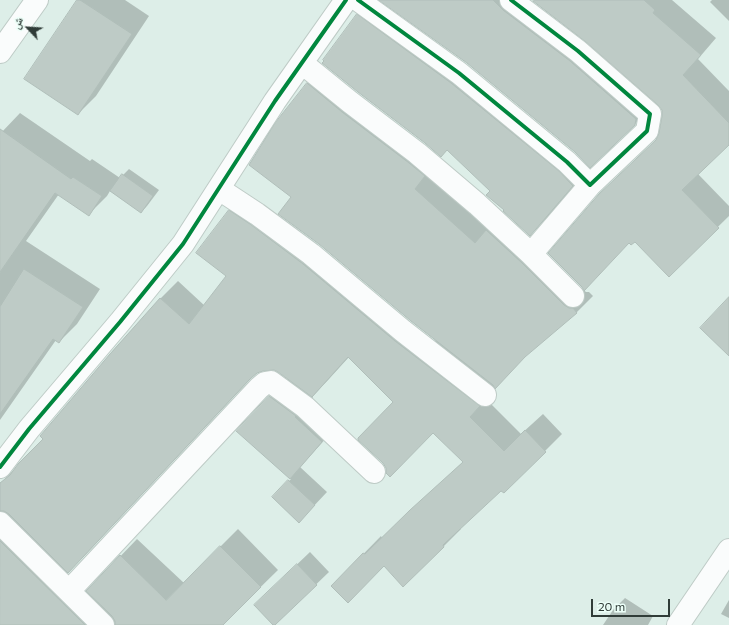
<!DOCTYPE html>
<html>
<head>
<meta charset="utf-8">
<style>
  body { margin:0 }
  #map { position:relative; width:729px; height:625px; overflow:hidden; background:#ddeee8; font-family:Commissioner,"Noto Naskh Arabic",sans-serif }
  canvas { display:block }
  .north { position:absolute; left:8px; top:8px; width:40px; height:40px; -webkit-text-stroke:3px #ecfff8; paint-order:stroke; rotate:295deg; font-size:11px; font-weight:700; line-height:16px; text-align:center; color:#303c38 }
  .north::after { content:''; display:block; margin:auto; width:14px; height:18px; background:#303c38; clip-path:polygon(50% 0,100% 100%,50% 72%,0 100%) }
  .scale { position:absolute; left:591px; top:599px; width:79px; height:18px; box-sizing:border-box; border:2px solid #303c38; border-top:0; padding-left:5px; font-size:12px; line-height:14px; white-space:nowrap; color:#303c38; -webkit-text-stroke:3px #ecfff8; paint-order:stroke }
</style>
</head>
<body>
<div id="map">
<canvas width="729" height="625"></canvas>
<div class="north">ش</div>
<div class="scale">20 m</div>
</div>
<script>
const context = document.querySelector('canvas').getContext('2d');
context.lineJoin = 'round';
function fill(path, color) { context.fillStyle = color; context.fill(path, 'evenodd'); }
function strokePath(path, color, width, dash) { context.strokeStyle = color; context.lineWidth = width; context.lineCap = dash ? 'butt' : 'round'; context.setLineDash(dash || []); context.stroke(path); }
const shadow = new Path2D(`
  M 78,0 L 125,0 L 149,16 L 96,96 L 78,114 Z
  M 372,0 L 376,0 L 468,66 L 575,155 L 589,168 L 547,218 L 530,235 L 505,209 L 357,15 Z
  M 381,0 L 527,0 L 651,108 L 635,124 L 576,152 L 468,63 Z
  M 536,0 L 672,0 L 716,38 L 698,59 L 729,91 L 729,144 L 698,174 L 729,206 L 729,216 L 669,275 L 657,139 L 660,134 L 663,116 L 663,109 L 587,41 Z
  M 712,0 L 729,0 L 729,21 L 710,2 Z
  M 324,67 L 581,288 L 586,292 L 589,292 L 593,296 L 576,313 L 530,351 L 495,388 L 496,388 L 486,399 L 521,434 L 543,414 L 562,434 L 545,451 L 501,490 L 460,528 L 461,529 L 444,546 L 403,585 L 384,565 L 332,586 L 381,536 L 382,538 L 464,461 L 433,431 L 394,402 L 349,357 L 329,379 L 312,397 L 313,397 L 312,399 L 339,424 L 300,467 L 327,492 L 311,509 L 273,497 L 291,479 L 238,431 L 288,378 L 274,369 L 262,370 L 255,374 L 85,555 L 67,573 L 86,592 L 137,539 L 184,583 L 238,529 L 278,570 L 227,620 L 219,625 L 0,625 L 0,484 L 44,439 L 110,354 L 161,298 L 178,281 L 205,306 L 228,276 L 230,211 L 247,194 L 267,207 L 320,247 L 412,324 L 435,341 L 436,340 L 292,197 L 307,84 Z
  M 20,113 L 90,161 L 92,159 L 120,178 L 129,169 L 159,190 L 147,206 L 141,212 L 110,191 L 107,196 L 89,214 L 59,194 L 26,241 L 100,289 L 77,324 L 59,342 L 56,340 L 0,420 L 0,134 Z
  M 310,552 L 329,572 L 274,625 L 268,592 Z
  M 625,598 L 653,616 L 648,625 L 603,625 L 613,610 Z
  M 729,600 L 729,618 L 721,614 Z`);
const building = new Path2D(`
  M 77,0 L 80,0 L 132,34 L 78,115 L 24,79 Z
  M 379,0 L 493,0 L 503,10 L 570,61 L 636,119 L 635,125 L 590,168 L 575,152 L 467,63 Z
  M 534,0 L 644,0 L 655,10 L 653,13 L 701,55 L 683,75 L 729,123 L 729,145 L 682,190 L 719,228 L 669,277 L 635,242 L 631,245 L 629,243 L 584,291 L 582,287 L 548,253 L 599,194 L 656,140 L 659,133 L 662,116 L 662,110 L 658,105 L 586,42 L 533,1 Z
  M 357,14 L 451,83 L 559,171 L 573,186 L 530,236 L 503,211 L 504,210 L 486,195 L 490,191 L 447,150 L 441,157 L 425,143 L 358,92 L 322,63 L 324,61 L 323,60 Z
  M 307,83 L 342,112 L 409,163 L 425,176 L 415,189 L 475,243 L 486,230 L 522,263 L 564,305 L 569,308 L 573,308 L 577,313 L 525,357 L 495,389 L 493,385 L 411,321 L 319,244 L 278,214 L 291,197 L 249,165 L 275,123 Z
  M 0,129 L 71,179 L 73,177 L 102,196 L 89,216 L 55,193 L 0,272 Z
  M 122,174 L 153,196 L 141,213 L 110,191 Z
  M 229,210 L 250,224 L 303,264 L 395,341 L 480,406 L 470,417 L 504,451 L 525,430 L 546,452 L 504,493 L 501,491 L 443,545 L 444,547 L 403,587 L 384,566 L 348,603 L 331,586 L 363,553 L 365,554 L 410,510 L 463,462 L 433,433 L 390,477 L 386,473 L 386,468 L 383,463 L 358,440 L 358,438 L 393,402 L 348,357 L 312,397 L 278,372 L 274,370 L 263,371 L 257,373 L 250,379 L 68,573 L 9,514 L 4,511 L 0,511 L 0,483 L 10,475 L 18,464 L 43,439 L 40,436 L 110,354 L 160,298 L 189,324 L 226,276 L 196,253 Z
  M 24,269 L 83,307 L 59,343 L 53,339 L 0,414 L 0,307 Z
  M 729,297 L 729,356 L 700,328 Z
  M 269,396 L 296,416 L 295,417 L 322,442 L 290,479 L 236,431 Z
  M 288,480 L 315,505 L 299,523 L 272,497 Z
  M 0,541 L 85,625 L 0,625 Z
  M 220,546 L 261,587 L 223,625 L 115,625 L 115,621 L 112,616 L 86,591 L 120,555 L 166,600 Z
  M 297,564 L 317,585 L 275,625 L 273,625 L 254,605 Z`);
const minor = new Path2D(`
  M 358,0 L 459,73 L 567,162 L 590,185 L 647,131 L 650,114 L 578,51 L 511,0
  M 0,52 L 37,0
  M 302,63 L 350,102 L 417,153 L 477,204 L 531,254 L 573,296
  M 219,189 L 257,214 L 311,254 L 403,331 L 485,395
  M 531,254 L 590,185
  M 0,467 L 29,429 L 120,322 L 183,244 L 275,101 L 346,0
  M 0,523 L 103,625
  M 69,591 L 259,388 L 265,383 L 271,382 L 305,407 L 374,472
  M 678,625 L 729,550`);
const cycleway = new Path2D(`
  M 358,0 L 459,73 L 567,162 L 590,185 L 647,131 L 650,114 L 578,51 L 511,0
  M 0,467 L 29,429 L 120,322 L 183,244 L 275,101 L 346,0`);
fill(shadow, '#0003');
fill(building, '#becbc6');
strokePath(building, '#b0beb9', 1);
strokePath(minor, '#becbc6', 24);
strokePath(minor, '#fafcfc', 22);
strokePath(cycleway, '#00873e', 4);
</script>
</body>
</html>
